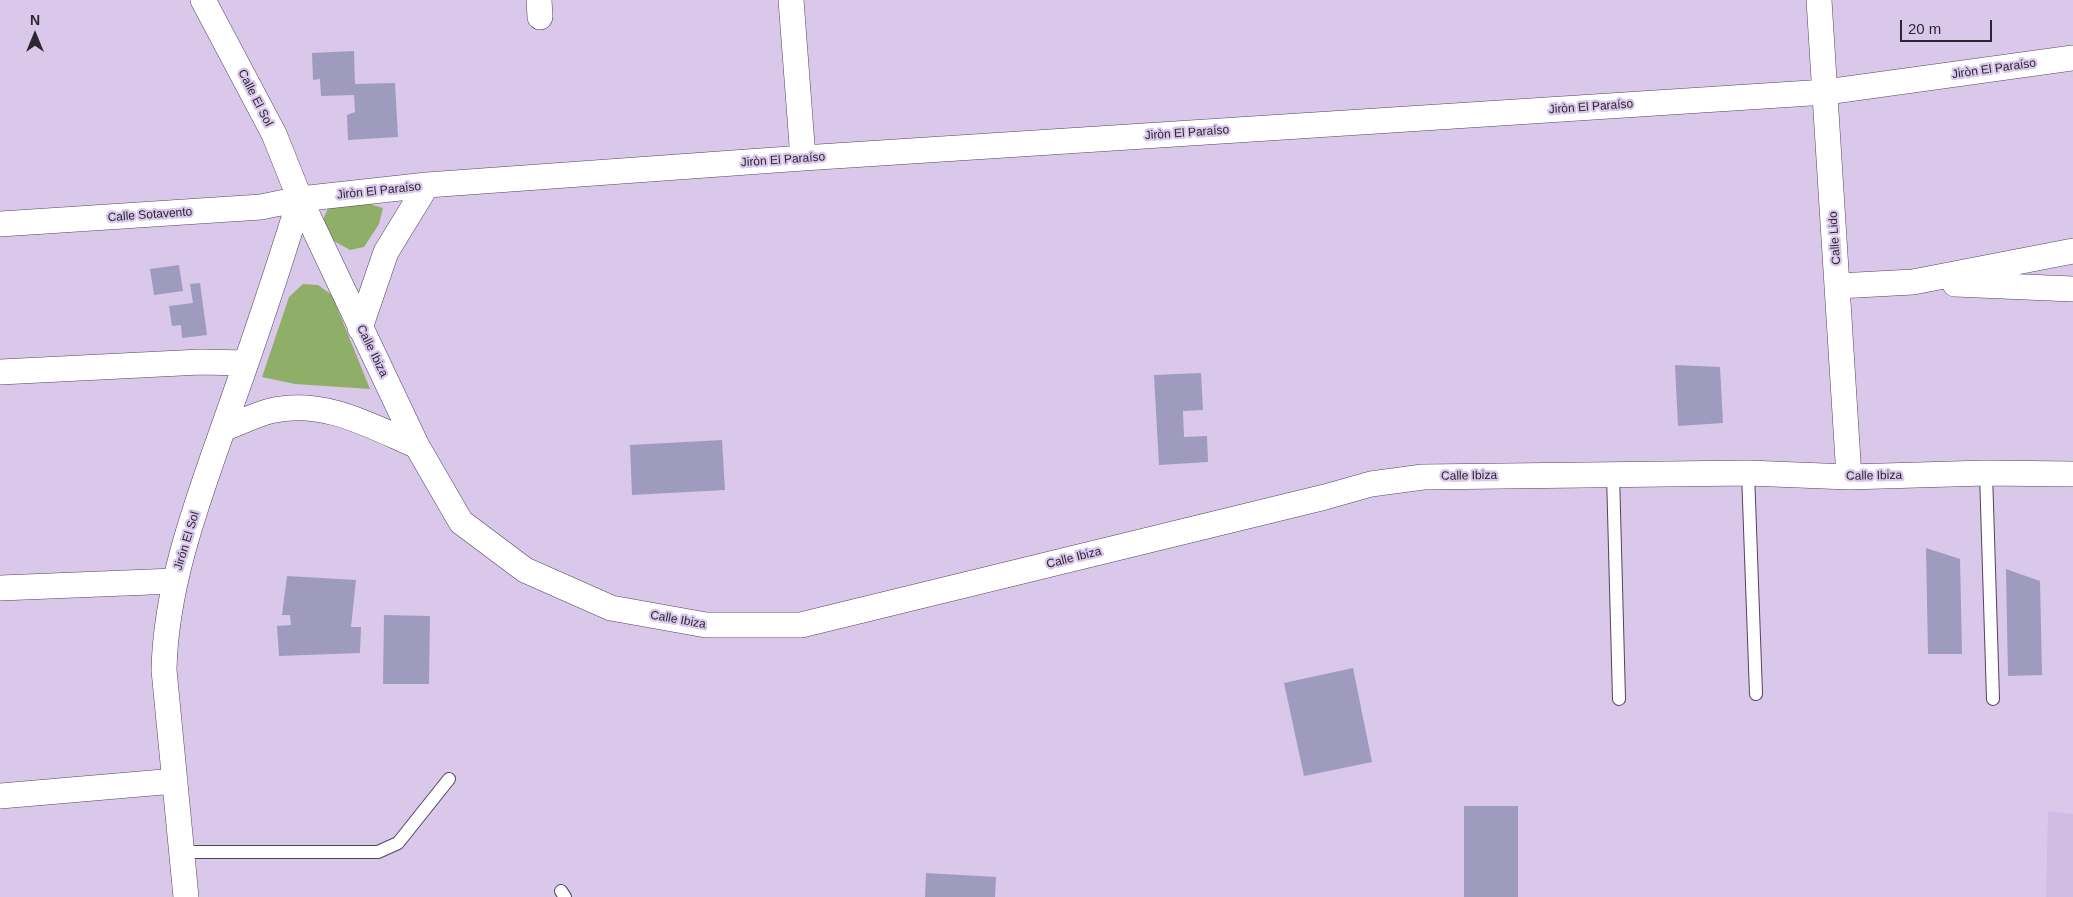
<!DOCTYPE html>
<html>
<head>
<meta charset="utf-8">
<style>
  body { margin:0 }
  #map { position:relative; width:2073px; height:897px; overflow:hidden; background:#dac8eb; font-family:Helvetica,sans-serif }
  canvas { display:block }
  .north { position:absolute; left:10px; top:10px; width:50px; height:50px; -webkit-text-stroke:4px #dac8eb; paint-order:stroke; rotate:0deg; font-size:14px; font-weight:700; line-height:20px; text-align:center; color:#2c2633 }
  .north::after { content:''; display:block; margin:auto; width:18px; height:22px; background:#2c2633; clip-path:polygon(50% 0,100% 100%,50% 72%,0 100%) }
  .scale { position:absolute; left:1900px; top:20px; width:92px; height:22px; box-sizing:border-box; border:2px solid #2c2633; border-top:0; padding-left:6px; font-size:15px; line-height:18px; white-space:nowrap; color:#2c2633; -webkit-text-stroke:4px #dac8eb; paint-order:stroke }
</style>
</head>
<body>
<div id="map">
<canvas width="2073" height="897"></canvas>
<div class="north">N</div>
<div class="scale">20 m</div>
</div>
<script>
const context = document.querySelector('canvas').getContext('2d');
context.lineJoin = 'round';
function fill(path, color) { context.fillStyle = color; context.fill(path, 'evenodd'); }
function strokePath(path, color, width, dash) { context.strokeStyle = color; context.lineWidth = width; context.lineCap = dash ? 'butt' : 'round'; context.setLineDash(dash || []); context.stroke(path); }
function drawText(font, color, halo, rows, align = 'center') {
  context.font = font + ' Helvetica,sans-serif'; context.lineWidth = 4.5; context.setLineDash([]); context.textBaseline = 'middle'; context.strokeStyle = halo; context.fillStyle = color; for (const [text, x, y, turn = 0] of rows) {
    context.save(); context.translate(x, y); context.rotate((+turn || 0) * Math.PI / 180); context.textAlign = isNaN(turn) ? turn : align; if (halo) context.strokeText(text, 0, 0); context.fillText(text, 0, 0); context.restore();
  }
}
const built = new Path2D(`
  M 2048,811 L 2073,814 L 2073,897 L 2046,897 Z`);
const green = new Path2D(`
  M 370,204 L 383,208 L 379,224 L 364,247 L 350,250 L 332,240 L 322,222 L 329,206 Z
  M 303,284 L 318,285 L 332,295 L 370,389 L 295,384 L 262,377 L 289,297 Z`);
const building = new Path2D(`
  M 354,51 L 355,84 L 395,83 L 398,137 L 348,140 L 347,115 L 355,112 L 354,95 L 321,96 L 320,79 L 313,80 L 312,53 Z
  M 179,265 L 183,291 L 154,295 L 150,269 Z
  M 200,283 L 207,335 L 182,338 L 181,325 L 172,326 L 169,306 L 193,303 L 190,284 Z
  M 1675,365 L 1720,367 L 1723,423 L 1678,426 Z
  M 1201,373 L 1203,410 L 1183,411 L 1184,437 L 1207,436 L 1208,462 L 1159,465 L 1154,375 Z
  M 722,440 L 725,490 L 632,495 L 630,445 Z
  M 1926,548 L 1960,559 L 1962,654 L 1928,654 Z
  M 2006,569 L 2040,581 L 2042,675 L 2008,676 Z
  M 287,576 L 356,580 L 351,627 L 361,627 L 360,653 L 279,656 L 277,626 L 291,625 L 290,615 L 282,615 Z
  M 384,615 L 430,616 L 429,684 L 383,684 Z
  M 1353,668 L 1372,762 L 1304,776 L 1284,683 Z
  M 1464,806 L 1518,806 L 1518,897 L 1464,897 Z
  M 926,873 L 996,877 L 995,897 L 925,897 Z`);
const service = new Path2D(`
  M 1748,473 L 1756,694
  M 1986,473 L 1993,699
  M 1613,474 L 1619,699
  M 182,852 L 378,852 L 398,843 L 449,779
  M 561,891 L 565,897`);
const minor = new Path2D(`
  M 203,0 L 274,134 L 300,199 L 417,446 L 461,522 L 525,570 L 611,608 L 706,625 L 801,625 L 1325,497 L 1371,484 L 1423,477 L 1748,473 L 1849,477 L 1986,473 L 2073,474
  M 539,0 L 540,17
  M 791,0 L 803,158
  M 1819,0 L 1849,477
  M 0,224 L 261,207 L 300,199 L 427,185 L 803,158 L 1826,92 L 2073,58
  M 1955,284 L 2073,289
  M 1838,286 L 1913,282 L 2073,251
  M 360,328 L 386,252 L 427,185
  M 0,372 L 201,362 L 246,363
  M 223,429 C 239,423 255,415 270,411 C 323,398 371,426 417,446
  M 0,588 L 175,581
  M 0,796 L 175,781
  M 186,897 L 164,670 C 166,577 203,487 233,400 C 257,333 279,266 300,199`);
const streetNames = [
  ["Jiròn El Paraíso",1994,69,-8],
  ["Calle El Sol",255,98,63],
  ["Jiròn El Paraíso",1591,107,-4],
  ["Jiròn El Paraíso",1187,133,-4],
  ["Jiròn El Paraíso",783,160,-4],
  ["Jiròn El Paraíso",379,191,-6],
  ["Calle Sotavento",150,215,-4],
  ["Calle Lido",1835,238,-94],
  ["Calle Ibiza",372,351,64],
  ["Calle Ibiza",1469,476,-1],
  ["Calle Ibiza",1874,476,-1],
  ["Jirón El Sol",187,541,-73],
  ["Calle Ibiza",1074,558,-14],
  ["Calle Ibiza",678,620,10]
];
fill(built, '#d0bbe4');
fill(green, '#8fae68');
fill(building, '#9e9bbe');
strokePath(service, '#534360', 14);
strokePath(minor, '#534360', 26);
strokePath(service, '#fff', 12);
strokePath(minor, '#fff', 25);
drawText('12px', '#2c2633', '#dac8eb', streetNames);
</script>
</body>
</html>
